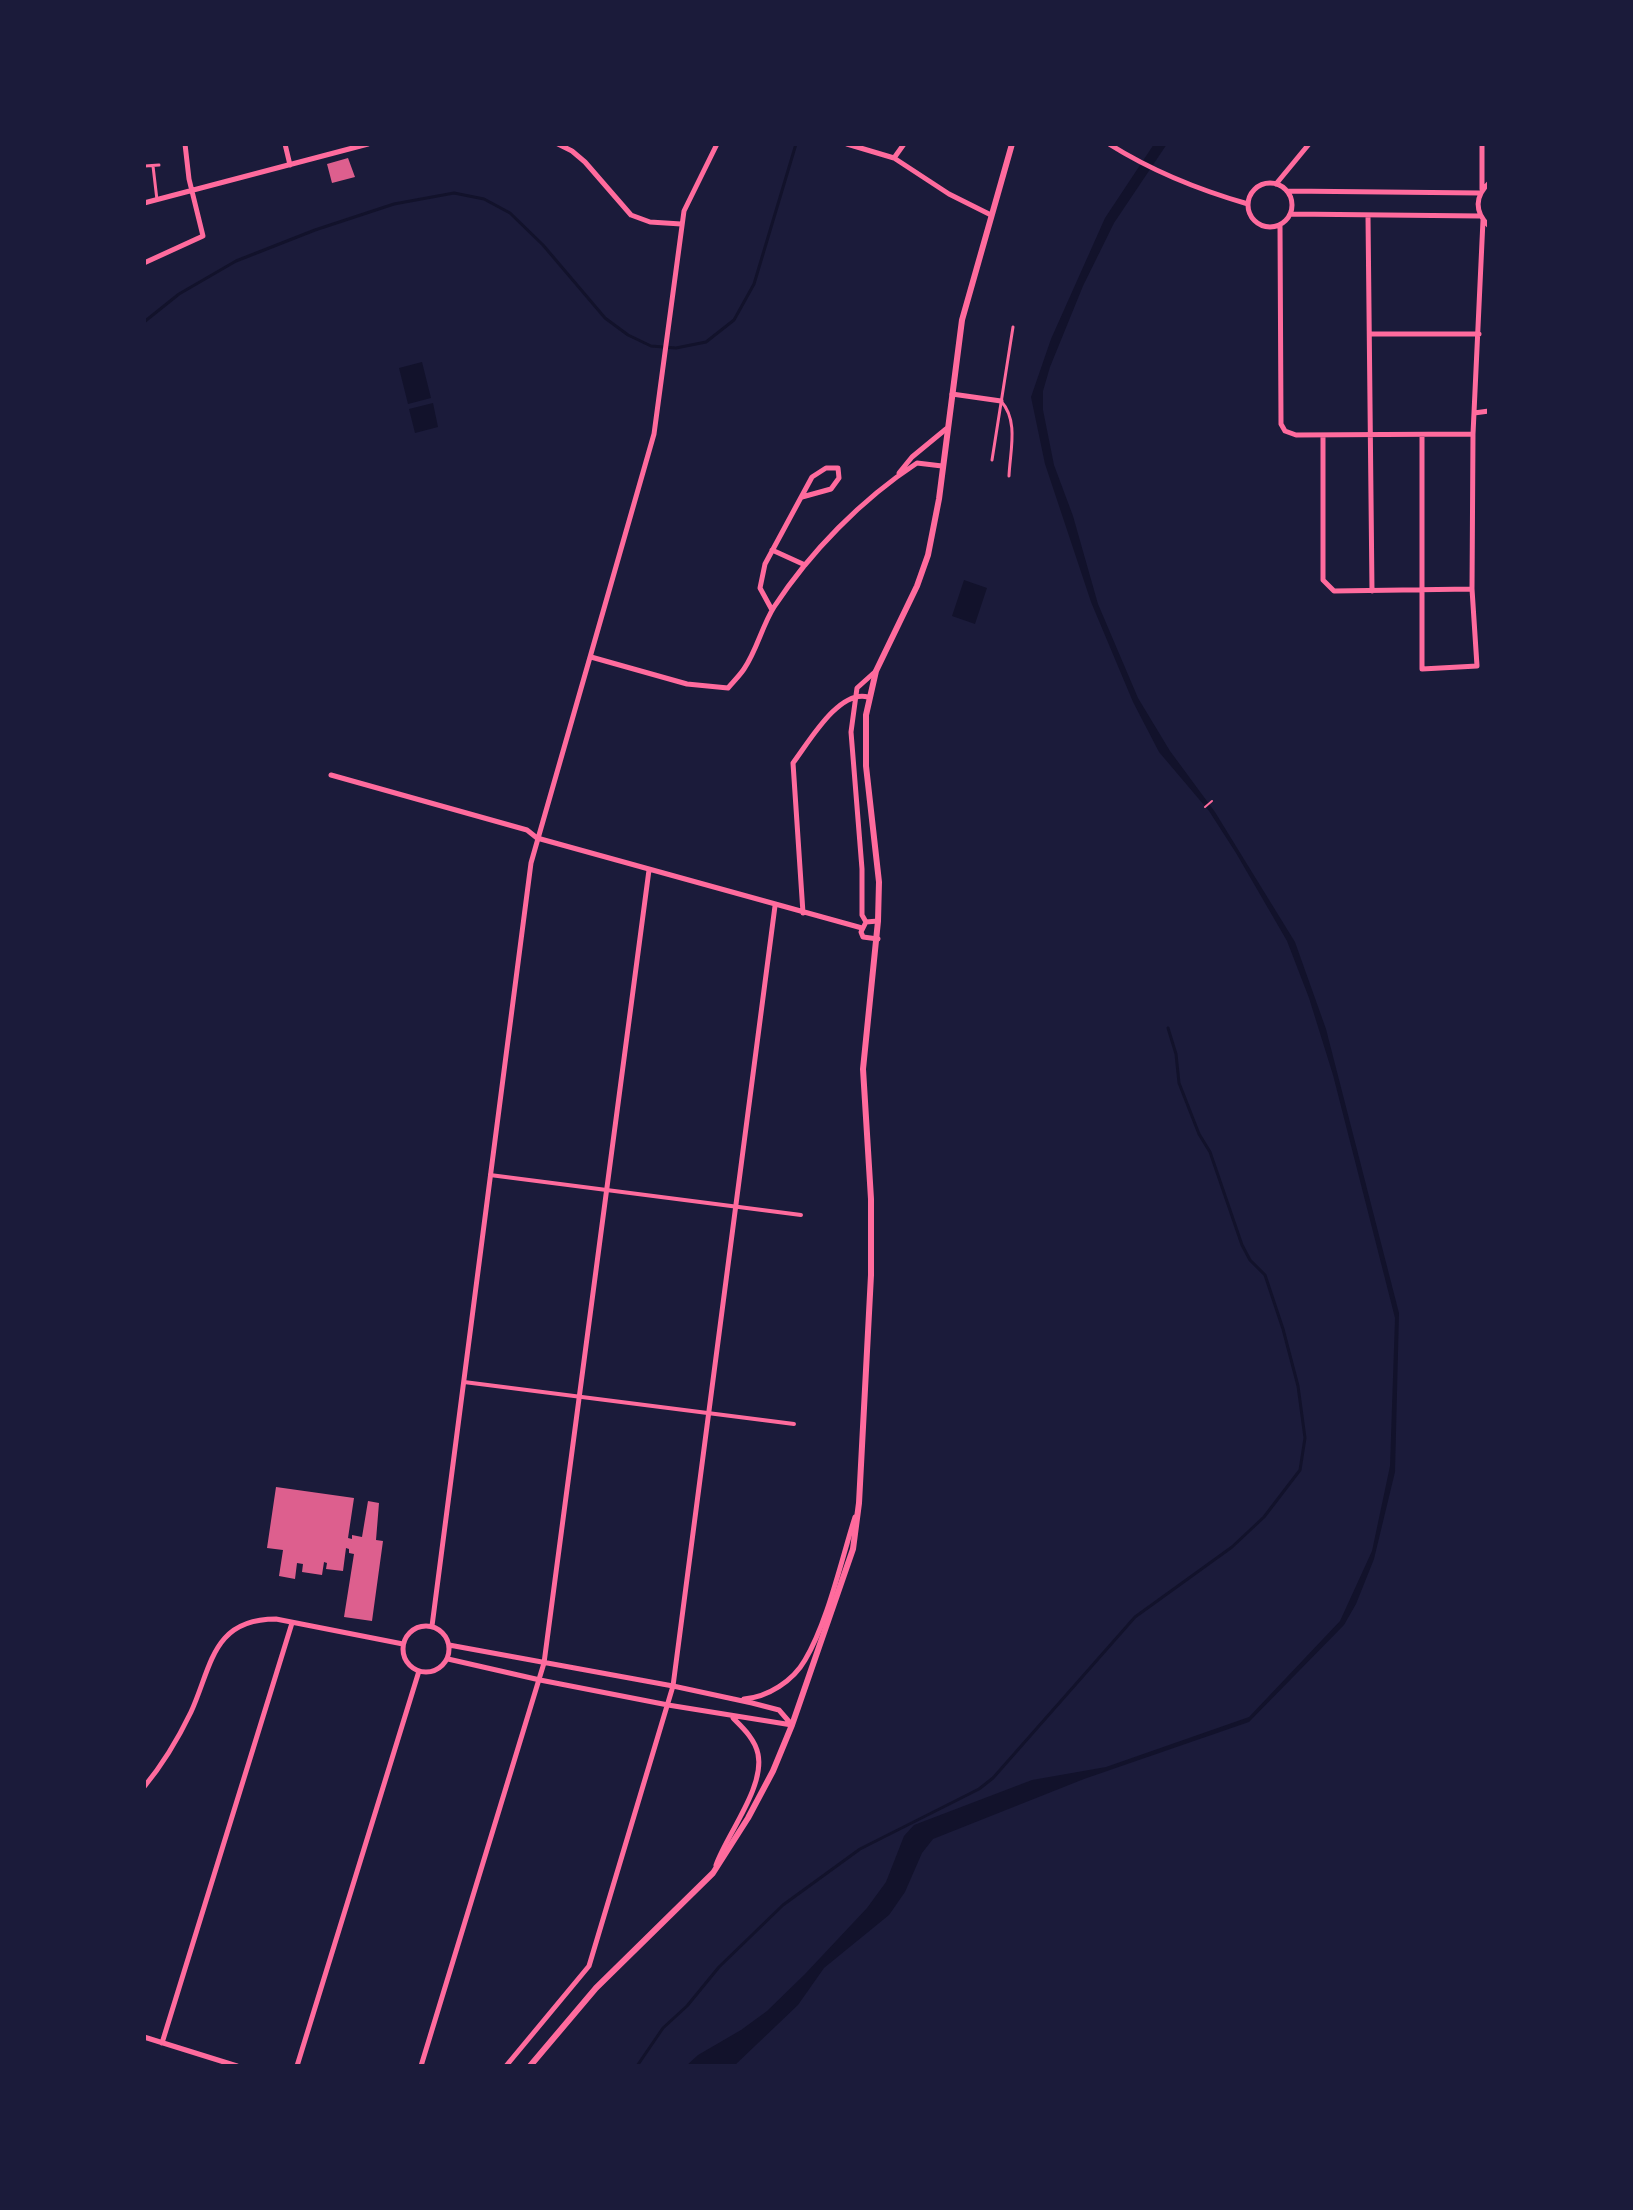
<!DOCTYPE html>
<html>
<head>
<meta charset="utf-8">
<style>
  body { margin:0 }
  #map { position:relative; width:1633px; height:2210px; overflow:hidden; background:#1b1b3a; font-family:Manrope,sans-serif }
  canvas { display:block }
  .frame { position:absolute; inset:0; border:146px solid #1b1b3a; pointer-events:none }
</style>
</head>
<body>
<div id="map">
<canvas width="1633" height="2210"></canvas>
<div class="frame"></div>
</div>
<script>
const context = document.querySelector('canvas').getContext('2d');
context.lineJoin = 'round';
function fill(path, color) { context.fillStyle = color; context.fill(path, 'evenodd'); }
function strokePath(path, color, width, dash) { context.strokeStyle = color; context.lineWidth = width; context.lineCap = dash ? 'butt' : 'round'; context.setLineDash(dash || []); context.stroke(path); }
const water = new Path2D(`
  M 1154,144 L 1167,144 L 1114,223 L 1083,286 L 1050,367 L 1043,391 L 1043,410 L 1054,465 L 1073,516 L 1098,604 L 1138,698 L 1170,751 L 1215,812 L 1295,942 L 1326,1029 L 1399,1313 L 1395,1472 L 1374,1559 L 1356,1604 L 1344,1625 L 1249,1722 L 1084,1779 L 933,1839 L 922,1853 L 905,1892 L 889,1915 L 824,1968 L 798,2005 L 734,2066 L 686,2066 L 698,2055 L 741,2030 L 767,2011 L 805,1974 L 867,1908 L 886,1882 L 904,1836 L 914,1825 L 1032,1780 L 1106,1767 L 1249,1717 L 1340,1621 L 1372,1551 L 1390,1466 L 1395,1318 L 1333,1075 L 1309,998 L 1287,941 L 1236,853 L 1209,811 L 1159,752 L 1133,702 L 1091,602 L 1045,464 L 1031,397 L 1051,339 L 1105,218 Z
  M 422,362 L 431,398 L 408,404 L 399,368 Z
  M 433,403 L 438,427 L 415,433 L 409,409 Z
  M 964,580 L 987,588 L 975,624 L 952,616 Z`);
const stream = new Path2D(`
  M 144,322 L 179,294 L 236,261 L 315,230 L 394,204 L 454,193 L 484,199 L 510,213 L 543,245 L 605,318 L 628,335 L 651,346 L 676,348 L 706,342 L 734,320 L 754,284 L 796,144
  M 637,2066 L 663,2028 L 687,2006 L 719,1967 L 783,1905 L 860,1849 L 979,1789 L 993,1778 L 1135,1617 L 1232,1547 L 1264,1517 L 1300,1470 L 1305,1438 L 1298,1386 L 1283,1329 L 1265,1275 L 1250,1260 L 1242,1245 L 1210,1152 L 1199,1134 L 1179,1083 L 1176,1054 L 1168,1028`);
const building = new Path2D(`
  M 348,158 L 355,177 L 332,183 L 327,164 Z
  M 276,1487 L 354,1498 L 348,1538 L 352,1539 L 352,1535 L 362,1537 L 368,1501 L 379,1503 L 376,1540 L 383,1541 L 372,1621 L 344,1617 L 354,1554 L 349,1553 L 349,1549 L 346,1548 L 343,1571 L 326,1569 L 327,1563 L 324,1562 L 322,1575 L 302,1572 L 303,1564 L 297,1563 L 295,1579 L 279,1576 L 283,1550 L 267,1548 Z`);
const path = new Path2D(`
  M 1205,807 L 1212,801`);
const service = new Path2D(`
  M 145,166 L 159,165
  M 153,166 L 157,200
  M 1001,401 C 1019,421 1010,451 1009,476
  M 992,460 L 1013,327`);
const pedestrian = new Path2D(`
  M 490,1175 L 801,1215
  M 464,1382 L 794,1424`);
const minor = new Path2D(`
  M 285,144 L 290,165
  M 558,144 L 572,151 L 585,162 L 631,215 L 650,222 L 681,224
  M 847,144 L 894,158 L 949,194 L 991,215
  M 1109,144 C 1152,171 1199,190 1248,204
  M 1482,144 L 1482,189
  M 894,158 L 904,144
  M1248 205a22 22 0 1 1 44 0a22 22 0 1 1-44 0Z
  M 1489,183 C 1475,196 1474,212 1489,226
  M 1276,184 L 1309,144
  M 1287,191 L 1480,193
  M 144,203 L 368,144
  M 1291,214 L 1480,216
  M 1368,216 L 1372,591
  M 1280,225 L 1281,424 L 1285,431 L 1296,435 L 1473,434
  M 144,263 L 203,236 L 189,179 L 185,144
  M 1370,334 L 1479,334
  M 952,394 L 1001,401
  M 1474,413 L 1489,411
  M 1323,435 L 1323,580 L 1334,591 L 1472,589
  M 1422,435 L 1422,669 L 1477,666 L 1472,589 L 1473,434 L 1483,220
  M 899,473 L 912,457 L 946,429
  M 772,550 L 805,565
  M 772,610 L 760,588 L 765,564 L 812,477 L 826,468 L 838,468 L 839,478 L 831,489 L 802,497
  M 591,657 L 687,684 L 728,688 C 734,681 740,675 744,669 C 757,650 762,626 774,607 C 810,552 862,499 917,463 L 942,466
  M 331,775 L 527,830 L 537,838 L 862,928
  M 803,913 L 793,763 C 809,742 839,689 868,697
  M 866,922 L 862,915 L 862,869 L 851,732 L 857,688 L 876,671
  M 878,939 L 863,937 L 861,932 L 866,922 L 878,921
  M403 1649a23 23 0 1 1 46 0a23 23 0 1 1-46 0Z
  M 432,1626 L 531,863 L 654,434 L 684,211 L 717,144
  M 449,1645 L 673,1686 L 752,1703 L 779,1710 L 792,1725
  M 448,1659 L 540,1680 L 668,1705 L 792,1725
  M 744,1699 C 768,1697 793,1681 805,1660 C 828,1621 841,1561 855,1517
  M 144,1787 C 163,1764 178,1739 191,1712 C 212,1666 212,1619 276,1619 L 403,1644
  M 716,1865 C 727,1834 765,1787 758,1754 C 755,1739 743,1728 733,1718
  M 144,2037 L 237,2066
  M 162,2043 L 292,1623
  M 297,2066 L 419,1671
  M 421,2066 L 544,1663 L 649,870
  M 506,2066 L 589,1966 L 673,1686 L 775,906`);
const tertiary = new Path2D(`
  M 530,2066 L 596,1988 L 713,1873 L 748,1818 L 773,1771 L 792,1725 L 853,1549 L 859,1503 L 871,1275 L 871,1199 L 863,1069 L 878,921 L 879,882 L 866,766 L 866,715 L 876,671 L 917,586 L 928,555 L 939,499 L 962,320 L 1012,144`);
fill(water, '#12122b');
strokePath(stream, '#12122b', 3);
fill(building, '#dd5f8e');
strokePath(path, '#ff6b9d', 2);
strokePath(service, '#ff6b9d', 3);
strokePath(pedestrian, '#ff6b9d', 4);
strokePath(minor, '#ff6b9d', 5);
strokePath(tertiary, '#ff6b9d', 6);
</script>
</body>
</html>
